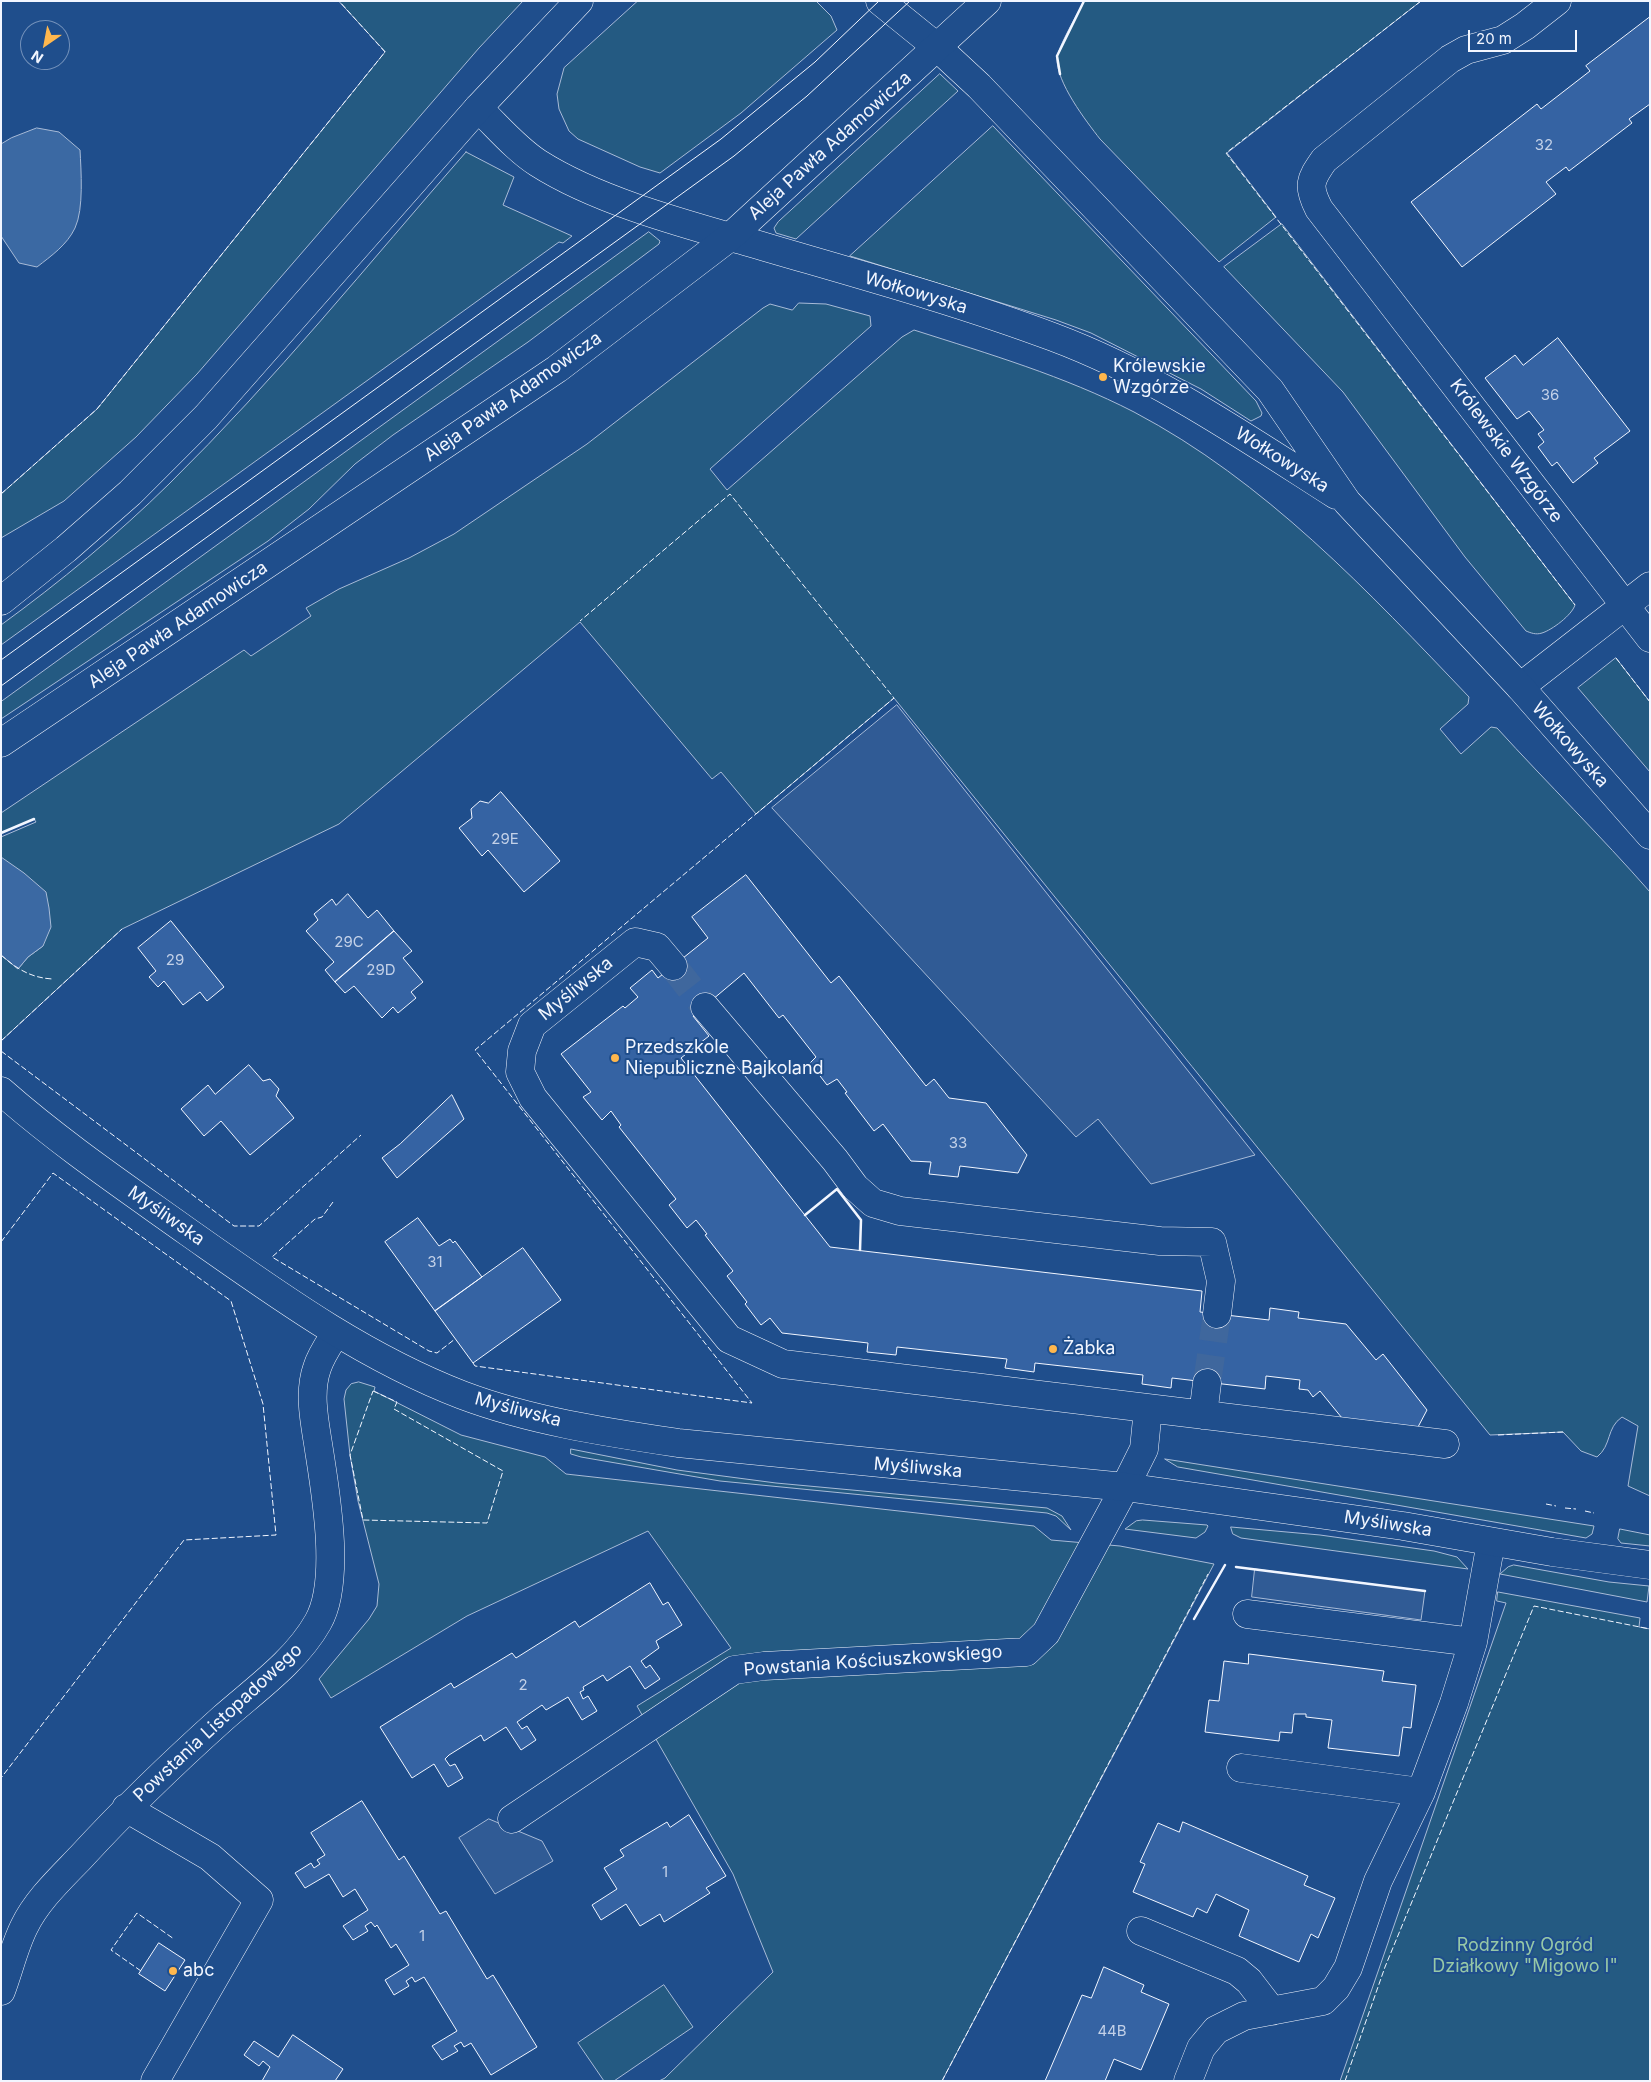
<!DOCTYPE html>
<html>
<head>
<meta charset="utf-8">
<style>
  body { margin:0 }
  #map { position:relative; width:1651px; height:2082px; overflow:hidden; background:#1f4e8c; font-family:Inter,sans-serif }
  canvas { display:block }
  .frame { position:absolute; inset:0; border:2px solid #f2f6ff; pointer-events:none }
  .north { position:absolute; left:20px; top:20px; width:50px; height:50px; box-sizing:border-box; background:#1f4e8c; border:1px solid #7391ba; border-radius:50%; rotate:213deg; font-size:14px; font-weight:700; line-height:20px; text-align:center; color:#f2f6ff }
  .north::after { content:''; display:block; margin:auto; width:18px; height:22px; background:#ffb74d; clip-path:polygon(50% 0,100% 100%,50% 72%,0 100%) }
  .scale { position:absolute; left:1468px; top:30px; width:109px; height:22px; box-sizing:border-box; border:2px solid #f2f6ff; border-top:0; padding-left:6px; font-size:15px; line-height:18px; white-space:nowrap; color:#f2f6ff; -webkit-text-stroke:4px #1f4e8c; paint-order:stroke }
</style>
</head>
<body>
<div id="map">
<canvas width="1651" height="2082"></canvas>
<div class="frame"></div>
<div class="north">N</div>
<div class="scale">20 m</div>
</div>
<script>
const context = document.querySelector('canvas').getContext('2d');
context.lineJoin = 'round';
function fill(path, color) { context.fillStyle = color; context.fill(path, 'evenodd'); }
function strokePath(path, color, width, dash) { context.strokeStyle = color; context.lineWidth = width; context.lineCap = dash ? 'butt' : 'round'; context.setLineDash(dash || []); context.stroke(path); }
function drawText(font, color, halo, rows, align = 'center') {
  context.font = font + ' Inter,sans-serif'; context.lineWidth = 4; context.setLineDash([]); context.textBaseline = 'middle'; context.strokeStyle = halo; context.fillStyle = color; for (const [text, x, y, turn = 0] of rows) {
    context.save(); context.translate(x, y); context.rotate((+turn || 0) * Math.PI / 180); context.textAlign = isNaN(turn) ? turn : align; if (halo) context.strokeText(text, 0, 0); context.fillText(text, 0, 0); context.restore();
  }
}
const green = new Path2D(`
  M 339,1 L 523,1 L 479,48 L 197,374 L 136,437 L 64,501 L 1,538 L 1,494 L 97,409 L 385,52 Z
  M 638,1 L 816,1 L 831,16 L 837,30 L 741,113 L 660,173 L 640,167 L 578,139 L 569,131 L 559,109 L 557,94 L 564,68 Z
  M 1084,1 L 1421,1 L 1227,153 L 1276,217 L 1219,262 L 1100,139 C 1086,121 1056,82 1057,58 C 1058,47 1078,13 1084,1 Z
  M 940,74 L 958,91 L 796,239 L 776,233 L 774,228 L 778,222 Z
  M 993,126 L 1256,401 L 1262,413 L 1261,416 L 1251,421 L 1201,389 L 1091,333 L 1056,320 L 850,256 Z
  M 466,152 L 514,177 L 503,205 L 572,236 L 563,243 L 559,242 L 1,645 L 1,625 C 60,582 117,535 169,484 C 275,380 368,264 466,152 Z
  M 1282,224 L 1575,605 C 1572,615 1552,630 1542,633 C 1536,635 1531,633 1526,631 L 1465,557 L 1343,392 L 1224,267 Z
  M 649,232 L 660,241 L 659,244 L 528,342 L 393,435 L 355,464 L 309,509 L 268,541 L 1,719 L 1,702 Z
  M 799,303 L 826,304 L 870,316 L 871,326 L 710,469 L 727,490 L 902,337 L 914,330 C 989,354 1064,376 1134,412 C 1265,481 1368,591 1469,697 L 1468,704 L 1440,729 L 1461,754 L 1491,727 L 1497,728 C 1547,783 1601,836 1650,892 L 1650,1496 L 1628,1486 L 1638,1426 L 1622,1417 C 1606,1428 1612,1445 1597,1457 L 1581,1451 L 1563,1432 L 1490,1435 L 894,698 L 756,814 L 721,772 L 712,779 L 580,622 L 339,824 L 122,929 L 1,1041 L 1,955 L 18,969 L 28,957 L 43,946 L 1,857 L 1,837 L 36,822 L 34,819 L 1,833 L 1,813 L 244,650 L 251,656 L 311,616 L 306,608 L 339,589 L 409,558 L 454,534 L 587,444 L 763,308 L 770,304 L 792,310 Z
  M 1616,658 L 1650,702 L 1650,772 L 1578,688 Z
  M 359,1382 L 375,1387 L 374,1391 L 461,1435 L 545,1457 L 566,1474 L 1034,1526 L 1051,1540 L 1120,1546 L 1214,1564 L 942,2081 L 659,2081 L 665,2078 L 773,1972 L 733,1874 L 637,1706 L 731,1648 L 648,1531 L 467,1616 L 331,1698 L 319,1679 L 369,1619 L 377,1606 L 379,1584 L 358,1501 L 350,1455 L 344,1399 L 346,1390 L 351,1384 Z
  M 571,1449 L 677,1470 L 776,1483 L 1047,1508 L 1062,1516 L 1071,1530 L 1056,1516 L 1047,1513 L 720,1481 L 581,1457 L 571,1454 Z
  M 1165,1459 L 1594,1526 L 1592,1534 L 1586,1538 L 1178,1467 Z
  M 1143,1520 L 1207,1525 L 1208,1526 L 1205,1532 L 1196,1538 L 1125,1529 L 1136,1521 Z
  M 1231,1527 L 1320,1535 L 1434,1551 L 1457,1557 L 1468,1569 L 1241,1538 L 1233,1534 Z
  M 1620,1529 L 1650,1535 L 1650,1546 L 1621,1543 L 1618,1539 Z
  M 1514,1565 L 1609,1582 L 1649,1586 L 1647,1602 L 1500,1574 L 1508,1567 Z
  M 1498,1592 L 1640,1618 L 1639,1627 L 1650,1629 L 1650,2081 L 1340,2081 L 1506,1603 L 1497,1601 Z
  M 664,1985 L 693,2027 L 614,2081 L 604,2081 L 578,2043 Z`);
const parking = new Path2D(`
  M 897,705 L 1255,1155 L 1151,1184 L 1098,1119 L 1076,1137 L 772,808 Z
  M 1255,1569 L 1425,1591 L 1421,1620 L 1252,1597 Z
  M 489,1819 L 542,1841 L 553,1861 L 495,1894 L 459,1838 Z`);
const water = new Path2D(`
  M 37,128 L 59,132 L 80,150 C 81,170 84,209 75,228 C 67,245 51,256 37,267 L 19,263 L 1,236 L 1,144 L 11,138 Z
  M 1,857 L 24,873 L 46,892 L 49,908 L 51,927 L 43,946 L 28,957 L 18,969 L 1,955 Z`);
const building = new Path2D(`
  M 1650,17 L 1650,104 L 1629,119 L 1632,123 L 1569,171 L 1566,167 L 1546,182 L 1556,194 L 1462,267 L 1411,202 L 1537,104 L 1541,109 L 1590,71 L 1586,66 Z
  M 1558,338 L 1630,431 L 1594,458 L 1598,463 L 1573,483 L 1557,462 L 1552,466 L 1538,447 L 1544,442 L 1538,434 L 1544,430 L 1529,411 L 1517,419 L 1485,378 L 1515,355 L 1523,365 Z
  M 501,792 L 560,861 L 524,892 L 488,850 L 482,856 L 459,828 L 472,818 L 471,809 L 480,801 L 488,803 Z
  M 746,875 L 831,983 L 839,976 L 926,1086 L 934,1079 L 949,1098 L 986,1103 L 1027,1155 L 1018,1173 L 960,1166 L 958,1177 L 929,1174 L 931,1162 L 911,1161 L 883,1124 L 874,1131 L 845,1093 L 847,1092 L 837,1079 L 827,1085 L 810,1063 L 816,1057 L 783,1015 L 779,1018 L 744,973 L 693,1016 L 709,1036 L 681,1058 L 830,1247 L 1202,1291 L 1200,1312 L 1269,1320 L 1270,1308 L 1299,1312 L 1298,1318 L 1346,1324 L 1376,1360 L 1383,1354 L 1427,1410 L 1418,1427 L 1342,1418 L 1320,1391 L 1313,1397 L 1308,1390 L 1299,1389 L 1300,1380 L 1266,1376 L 1265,1389 L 1172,1378 L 1171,1388 L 1142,1384 L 1143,1375 L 1035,1363 L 1034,1372 L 1005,1368 L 1007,1359 L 897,1347 L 896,1355 L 867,1352 L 868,1343 L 782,1333 L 770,1318 L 761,1325 L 745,1304 L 747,1302 L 727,1276 L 733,1271 L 705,1235 L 707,1234 L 696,1220 L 687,1228 L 669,1205 L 676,1199 L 619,1127 L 621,1125 L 611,1111 L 602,1120 L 583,1097 L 591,1092 L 561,1054 L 623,1006 L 625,1008 L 638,997 L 630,988 L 652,970 L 658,978 L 708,938 L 692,917 Z
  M 348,894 L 368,918 L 377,910 L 394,931 L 335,982 L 325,970 L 334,962 L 306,931 L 318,920 L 314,914 L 332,899 L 336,905 Z
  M 171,921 L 224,987 L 207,1001 L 200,992 L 183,1005 L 164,981 L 158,987 L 149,977 L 156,971 L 138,948 Z
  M 394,931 L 412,951 L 403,958 L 423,982 L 411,992 L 416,998 L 398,1013 L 393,1007 L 382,1018 L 354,986 L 345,993 L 335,982 Z
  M 249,1065 L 263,1081 L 270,1079 L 279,1089 L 276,1096 L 294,1118 L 250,1155 L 221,1121 L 204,1136 L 181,1109 L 208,1085 L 215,1094 Z
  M 452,1095 L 464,1119 L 397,1178 L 382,1158 L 400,1144 Z
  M 418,1218 L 439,1246 L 450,1239 L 453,1243 L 455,1241 L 482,1277 L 435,1311 L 385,1242 Z
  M 523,1248 L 561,1300 L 473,1363 L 435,1311 Z
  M 650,1583 L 663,1605 L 668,1602 L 682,1625 L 656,1641 L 659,1648 L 641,1661 L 646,1668 L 650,1665 L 660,1679 L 645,1689 L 630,1666 L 607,1681 L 603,1675 L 583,1687 L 584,1690 L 580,1692 L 583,1699 L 588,1696 L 597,1711 L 582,1720 L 568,1697 L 546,1710 L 542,1705 L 517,1722 L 522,1729 L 527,1726 L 536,1740 L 521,1750 L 506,1727 L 484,1741 L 481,1735 L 449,1755 L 445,1759 L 450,1766 L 455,1764 L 463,1778 L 448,1787 L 434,1764 L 412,1778 L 380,1727 L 451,1683 L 454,1688 L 512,1653 L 516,1658 L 575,1621 L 579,1627 Z
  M 1249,1654 L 1384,1671 L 1382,1681 L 1416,1685 L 1411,1728 L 1403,1727 L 1399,1756 L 1328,1748 L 1332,1720 L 1306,1717 L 1306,1714 L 1294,1714 L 1292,1733 L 1280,1732 L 1279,1741 L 1205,1732 L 1209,1700 L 1219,1701 L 1224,1661 L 1248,1664 Z
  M 362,1801 L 399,1860 L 404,1856 L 440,1914 L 446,1911 L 487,1979 L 493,1975 L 537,2047 L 491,2075 L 471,2043 L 464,2047 L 461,2042 L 454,2046 L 458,2051 L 442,2060 L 432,2046 L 457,2031 L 424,1977 L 415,1982 L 412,1977 L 406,1981 L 409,1986 L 394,1995 L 385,1980 L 409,1965 L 396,1944 L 391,1948 L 377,1925 L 375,1927 L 371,1922 L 365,1926 L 368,1931 L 353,1940 L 343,1926 L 368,1910 L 355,1889 L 343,1897 L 329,1874 L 305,1888 L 295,1873 L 311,1863 L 314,1868 L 320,1864 L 317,1860 L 325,1855 L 311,1833 Z
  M 689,1815 L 726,1876 L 706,1888 L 710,1893 L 664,1922 L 660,1914 L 640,1926 L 626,1904 L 601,1920 L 592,1905 L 617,1889 L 604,1868 L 624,1856 L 620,1850 L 667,1822 L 670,1827 Z
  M 1183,1822 L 1308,1876 L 1304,1885 L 1335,1898 L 1318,1938 L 1311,1934 L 1299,1962 L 1239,1936 L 1249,1910 L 1216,1894 L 1207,1913 L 1197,1908 L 1193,1917 L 1133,1892 L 1145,1864 L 1140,1862 L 1158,1823 L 1179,1832 Z
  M 159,1943 L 185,1960 L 165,1991 L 139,1974 Z
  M 1104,1967 L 1144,1985 L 1141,1992 L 1169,2004 L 1141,2070 L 1114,2059 L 1105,2081 L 1045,2081 L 1082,1995 L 1091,1998 Z
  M 293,2035 L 343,2069 L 335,2081 L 262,2081 L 270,2067 L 263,2061 L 259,2066 L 244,2055 L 254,2041 L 278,2057 Z`);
const minorTunnel = new Path2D(`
  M 673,966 L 705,1007
  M 1207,1383 L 1217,1314`);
const minor = new Path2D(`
  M 1557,1 L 1525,26 L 1503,40 L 1466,50 L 1450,59 L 1324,160 C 1310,180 1307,186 1319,209 L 1650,638
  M 1520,687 L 1650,586
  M 673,966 L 657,947 L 635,942 L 532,1025 L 522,1051 L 520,1072 L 533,1098 L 729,1339 L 783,1364 L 1445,1444
  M 705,1007 L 835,1160 L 855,1187 L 873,1203 L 900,1211 L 1160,1241 L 1212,1242 L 1221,1281 L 1217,1314
  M 1203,1415 L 1207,1383
  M 1247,1614 L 1473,1642
  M 1241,1768 L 1421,1792
  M 126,1808 L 210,1857 L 259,1900 L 155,2081
  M 512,1819 L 734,1670 L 764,1666 L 1026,1652 L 1046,1633 L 1125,1487 L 1144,1449 L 1148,1409
  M 1141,1931 L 1237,1971 L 1249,1981 L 1272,2011
  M 1,1991 C 9,1970 14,1947 24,1927 C 37,1900 61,1878 81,1857 C 126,1808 174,1762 223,1718 C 256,1689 296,1661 318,1622 C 341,1582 326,1495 319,1450 C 315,1423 308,1394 317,1368 C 321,1355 329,1344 336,1333
  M 1188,2081 L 1201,2048 L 1216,2030 L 1244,2016 L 1323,2001 L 1336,1988 L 1348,1968 L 1378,1881 L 1421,1792 L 1454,1703 L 1473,1642 L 1491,1542`);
const tertiary = new Path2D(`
  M 880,1 L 938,48 L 979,86 L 1270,390 L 1347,502 L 1520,687 L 1650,835
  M 478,108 C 497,126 516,149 538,163 C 596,200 681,223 748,242 C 850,272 954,300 1053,337 C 1155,375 1245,437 1336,495
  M 1,1091 C 60,1143 125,1187 188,1232 C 275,1293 361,1356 462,1395 C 531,1421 605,1432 678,1443 L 1125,1487 L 1403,1526 L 1552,1552 L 1650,1565`);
const secondary = new Path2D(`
  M 1,601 L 66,549 L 130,493 L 206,417 L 478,108 L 579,1
  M 1,743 L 557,369 L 730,237 L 987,1`);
const tram = new Path2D(`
  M 1,660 L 721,139 L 815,62 L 879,1
  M 1,686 L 734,156 L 807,96 L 910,1`);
const fence = new Path2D(`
  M 1421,1 L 1226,153 L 1575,605
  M 1,494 L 97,409 L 385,52 L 339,1
  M 1616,658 L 1650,702
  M 1,955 C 17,969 31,978 53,979
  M 1,1041 L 122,929
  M 1,1051 L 234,1226 L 259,1226 L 361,1135
  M 333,1202 L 322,1217 L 315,1219 L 272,1257 L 429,1351 L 437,1353 L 455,1339
  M 1,1242 L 53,1173 L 231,1301 L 263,1404 L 276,1535 L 184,1540 L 1,1778
  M 473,1363 L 475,1366 L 752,1403 L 475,1050 L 894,698 L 730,494 L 580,621
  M 373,1391 L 397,1402 L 394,1409 L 503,1471 L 487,1523 L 363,1520 L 350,1455 Z
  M 1498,1435 L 1563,1432
  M 1546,1504 L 1556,1506
  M 1565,1508 L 1576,1509
  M 1585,1511 L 1594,1513
  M 141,1971 L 111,1950 L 137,1913 L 174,1939
  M 942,2081 L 1208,1574
  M 1345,2081 L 1385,1967 L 1534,1606 L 1650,1629`);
const wall = new Path2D(`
  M 1060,74 L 1057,56 L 1084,1
  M 1,833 L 34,819
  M 805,1215 L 837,1189 L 861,1220 L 860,1250
  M 1236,1567 L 1425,1591
  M 1194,1619 L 1225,1565`);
const markers = [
  [1103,377,5,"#ffb74d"],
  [615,1058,5,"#ffb74d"],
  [1053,1349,5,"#ffb74d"],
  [173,1971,5,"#ffb74d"]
];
const numberNames = [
  ["32",1544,145],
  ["36",1550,395],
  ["29E",505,839],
  ["29C",349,942],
  ["29",175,960],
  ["29D",381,970],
  ["33",958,1143],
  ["31",435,1262],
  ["2",523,1685],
  ["1",665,1872],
  ["1",422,1936],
  ["44B",1112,2031]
];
const streetNames = [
  ["Aleja Pawła Adamowicza",830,146,-42],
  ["Wołkowyska",916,293,17],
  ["Aleja Pawła Adamowicza",513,397,-35],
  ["Królewskie Wzgórze",1506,451,53],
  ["Wołkowyska",1282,460,32],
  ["Aleja Pawła Adamowicza",178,625,-34],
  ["Wołkowyska",1570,745,49],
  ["Myśliwska",576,989,-39],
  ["Myśliwska",166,1216,35],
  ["Myśliwska",518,1410,15],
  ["Myśliwska",918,1468,5],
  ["Myśliwska",1388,1524,9],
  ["Powstania Kościuszkowskiego",873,1661,-4],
  ["Powstania Listopadowego",218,1723,-43]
];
const poiNames = [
  ["Królewskie",1113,367],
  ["Wzgórze",1113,388],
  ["Przedszkole",625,1048],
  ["Niepubliczne Bajkoland",625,1069],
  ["Żabka",1063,1349],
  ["abc",183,1971]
];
const parkNames = [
  ["Rodzinny Ogród",1525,1946],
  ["Działkowy \"Migowo I\"",1525,1967]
];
fill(green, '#245a82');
strokePath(green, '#a8bbd7', 1);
fill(parking, '#305b95');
strokePath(parking, '#a8bbd7', 1);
fill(water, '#3b69a3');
strokePath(water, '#a8bbd7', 1);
fill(building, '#3563a3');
strokePath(building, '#f2f6ff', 1);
strokePath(minorTunnel, '#3f679d', 28, [28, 14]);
strokePath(minor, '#f2f6ff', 29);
strokePath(tertiary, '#f2f6ff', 29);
strokePath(secondary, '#f2f6ff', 29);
strokePath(minor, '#1f4e8c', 28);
strokePath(tertiary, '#1f4e8c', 28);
strokePath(secondary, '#1f4e8c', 28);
strokePath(tram, '#f2f6ff', 1);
strokePath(fence, '#f2f6ff', 1, [6, 2.5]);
strokePath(wall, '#f2f6ff', 2.5);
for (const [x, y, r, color] of markers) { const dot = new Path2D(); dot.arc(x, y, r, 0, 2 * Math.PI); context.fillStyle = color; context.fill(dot); strokePath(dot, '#1f4e8c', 2); }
drawText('15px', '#c3d1e8', null, numberNames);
drawText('18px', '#f2f6ff', '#1f4e8c', streetNames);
drawText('18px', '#f2f6ff', '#1f4e8c', poiNames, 'left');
drawText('18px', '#97c8a6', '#1f4e8c', parkNames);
</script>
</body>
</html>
